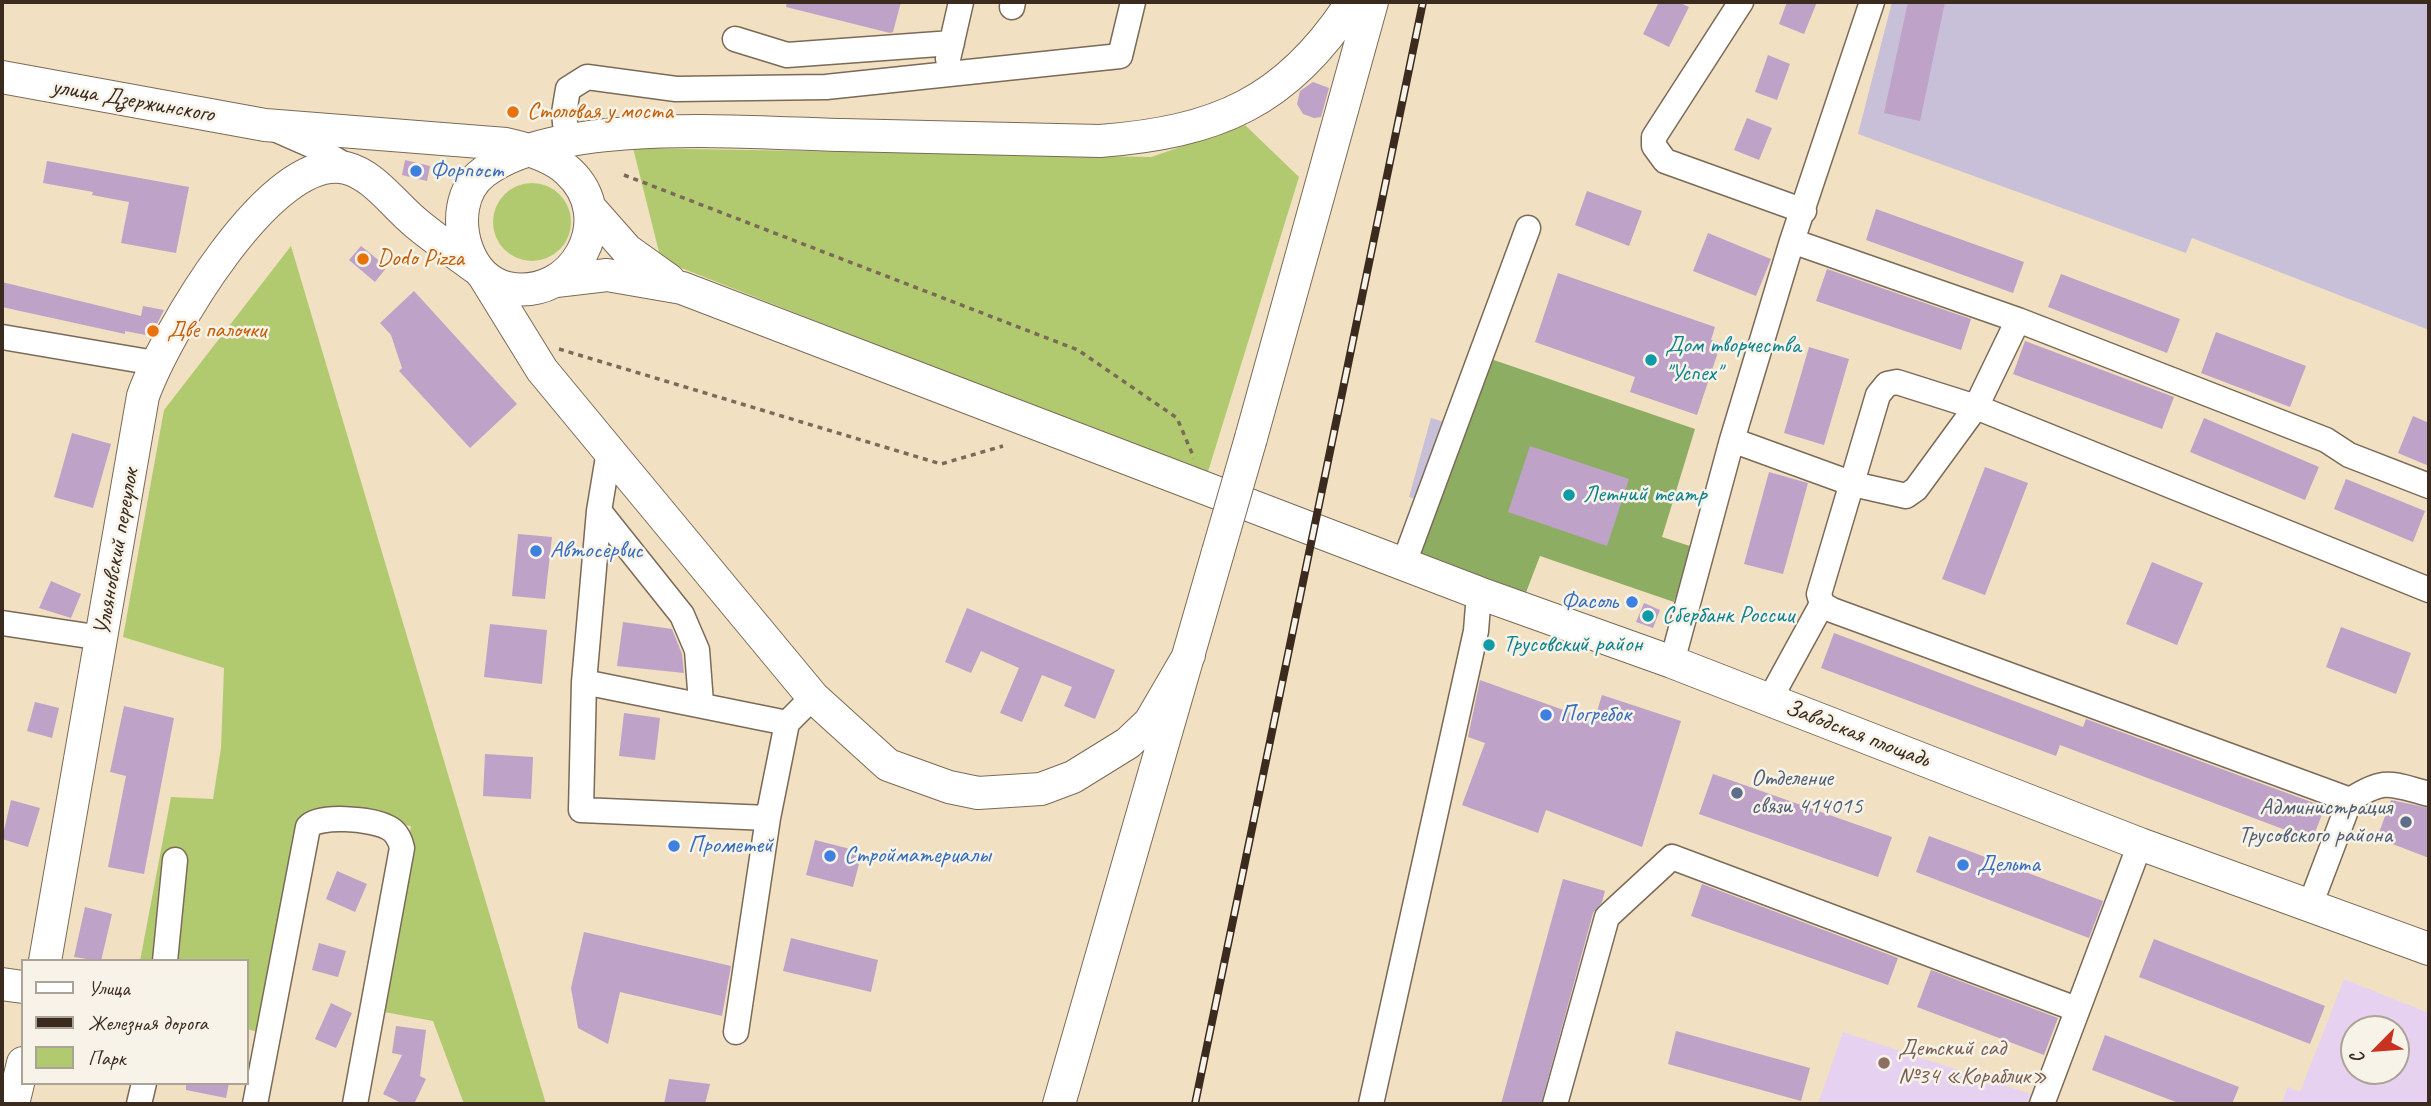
<!DOCTYPE html>
<html>
<head>
<meta charset="utf-8">
<style>
  body { margin:0 }
  #map { position:relative; width:2431px; height:1106px; overflow:hidden; background:#f1e0c2; font-family:Caveat,sans-serif }
  canvas { display:block }
  .frame { position:absolute; inset:0; border:4px solid #3b2a1e; pointer-events:none }
  .legend { position:absolute; left:21px; top:959px; width:228px; height:126px; box-sizing:border-box; background:#f7f3e8; border:2px solid #aca397; margin:0; padding:9px 12px; list-style:none; font-size:21px; color:#3b2a1e }
  .legend li { display:flex; align-items:center; gap:14px; height:35px }
  .legend b { width:35px; border:2px solid #aca397 }
  .north { position:absolute; left:2340px; top:1015px; width:70px; height:70px; box-sizing:border-box; background:#f7f3e8; border:2px solid #aca397; border-radius:50%; rotate:245deg; font-size:19px; font-weight:700; line-height:28px; text-align:center; color:#3b2a1e }
  .north::after { content:''; display:block; margin:auto; width:24px; height:32px; background:#c8321e; clip-path:polygon(50% 0,100% 100%,50% 72%,0 100%) }
</style>
</head>
<body>
<div id="map">
<canvas width="2431" height="1106"></canvas>
<div class="frame"></div>
<ul class="legend">
<li><b style="height:9px;background:#fff"></b>Улица</li>
<li><b style="height:9px;background:#3b2a1e"></b>Железная дорога</li>
<li><b style="height:19px;background:#b2ca6f"></b>Парк</li>
</ul>
<div class="north">С</div>
</div>
<script>
const context = document.querySelector('canvas').getContext('2d');
context.lineJoin = 'round';
function fill(path, color) { context.fillStyle = color; context.fill(path, 'evenodd'); }
function strokePath(path, color, width, dash) { context.strokeStyle = color; context.lineWidth = width; context.lineCap = dash ? 'butt' : 'round'; context.setLineDash(dash || []); context.stroke(path); }
function drawText(font, color, halo, rows, align = 'center') {
  context.font = font + ' Caveat,sans-serif'; context.lineWidth = 5; context.setLineDash([]); context.textBaseline = 'middle'; context.strokeStyle = halo; context.fillStyle = color; for (const [text, x, y, turn = 0] of rows) {
    context.save(); context.translate(x, y); context.rotate((+turn || 0) * Math.PI / 180); context.textAlign = isNaN(turn) ? turn : align; if (halo) context.strokeText(text, 0, 0); context.fillText(text, 0, 0); context.restore();
  }
}
const built = new Path2D(`
  M 2344,979 L 2429,1013 L 2429,1104 L 2281,1104 L 2288,1087 L 2300,1092 ZM 2354,1029 L 2396,1029 L 2396,1071 L 2354,1071 Z
  M 1843,1032 L 2031,1094 L 2027,1104 L 1818,1104 Z`);
const industrial = new Path2D(`
  M 1892,2 L 2429,2 L 2429,330 L 2192,238 L 2186,253 L 1858,134 Z
  M 1431,418 L 1451,424 L 1428,502 L 1409,497 Z`);
const green = new Path2D(`
  M 1245,125 L 1299,177 L 1207,475 L 661,260 L 633,148 L 1151,157 Z
  M493 222a39 39 0 1 1 78 0a39 39 0 1 1-78 0Z
  M 291,246 L 546,1104 L 464,1104 L 433,1021 L 379,1011 L 411,826 L 319,812 L 308,827 L 280,1038 L 247,1029 L 247,961 L 140,961 L 171,797 L 213,799 L 221,748 L 224,668 L 123,637 L 164,410 Z`);
const forest = new Path2D(`
  M 1488,358 L 1695,429 L 1662,537 L 1693,547 L 1674,602 L 1540,556 L 1525,595 L 1421,555 Z`);
const building = new Path2D(`
  M 787,2 L 901,2 L 893,32 L 890,33 L 786,7 Z
  M 1659,2 L 1678,2 L 1689,7 L 1669,47 L 1643,34 Z
  M 1787,2 L 1817,2 L 1804,34 L 1779,24 Z
  M 1908,2 L 1945,2 L 1920,121 L 1884,113 Z
  M 1768,55 L 1790,64 L 1777,100 L 1755,92 Z
  M 1313,82 L 1329,88 L 1321,117 L 1314,118 L 1303,114 L 1297,104 L 1300,91 Z
  M 1747,118 L 1772,128 L 1759,160 L 1734,150 Z
  M 405,160 L 430,166 L 427,181 L 402,175 Z
  M 47,161 L 189,187 L 176,253 L 121,243 L 129,202 L 92,195 L 93,192 L 43,183 Z
  M 1587,191 L 1642,211 L 1629,246 L 1575,225 Z
  M 1876,209 L 2024,262 L 2013,293 L 1866,240 Z
  M 1708,233 L 1771,259 L 1756,296 L 1693,271 Z
  M 361,246 L 387,267 L 375,282 L 349,260 Z
  M 1827,269 L 1971,319 L 1961,350 L 1816,301 Z
  M 1558,273 L 1715,327 L 1711,340 L 1721,343 L 1697,415 L 1630,392 L 1635,377 L 1535,342 Z
  M 2061,274 L 2180,319 L 2167,353 L 2048,307 Z
  M 2,282 L 141,316 L 143,306 L 164,310 L 151,336 L 125,331 L 125,334 L 2,307 Z
  M 414,291 L 517,404 L 470,448 L 399,371 L 402,368 L 391,335 L 380,323 Z
  M 2216,332 L 2306,366 L 2290,407 L 2201,373 Z
  M 2025,341 L 2174,397 L 2162,429 L 2013,374 Z
  M 1809,347 L 1849,359 L 1824,445 L 1784,433 Z
  M 2413,416 L 2429,423 L 2429,466 L 2398,453 Z
  M 2204,418 L 2319,467 L 2305,500 L 2190,452 Z
  M 72,433 L 111,444 L 93,508 L 54,497 Z
  M 1530,446 L 1629,479 L 1607,546 L 1508,512 Z
  M 1985,467 L 2028,483 L 1985,595 L 1942,579 Z
  M 1769,472 L 1808,483 L 1783,574 L 1744,564 Z
  M 2346,479 L 2425,511 L 2413,542 L 2334,509 Z
  M 518,534 L 552,537 L 545,599 L 512,596 Z
  M 2152,562 L 2203,583 L 2177,645 L 2126,624 Z
  M 51,581 L 81,594 L 71,618 L 39,608 Z
  M 1644,603 L 1660,610 L 1653,628 L 1636,622 Z
  M 967,608 L 1115,670 L 1095,719 L 1064,706 L 1072,687 L 1042,675 L 1022,722 L 1000,713 L 1019,668 L 981,651 L 971,673 L 945,662 Z
  M 623,622 L 672,629 L 682,654 L 684,673 L 617,666 Z
  M 490,624 L 547,630 L 542,684 L 484,677 Z
  M 2341,627 L 2411,653 L 2396,694 L 2326,667 Z
  M 1834,633 L 2083,727 L 2086,719 L 2325,807 L 2312,840 L 2060,745 L 2056,756 L 1821,668 Z
  M 1480,680 L 1594,721 L 1602,695 L 1681,721 L 1642,847 L 1546,810 L 1538,833 L 1462,805 L 1485,743 L 1468,737 Z
  M 35,702 L 59,708 L 52,738 L 27,731 Z
  M 124,706 L 174,718 L 144,874 L 108,867 L 126,776 L 110,772 Z
  M 624,713 L 660,718 L 655,760 L 619,756 Z
  M 485,754 L 533,757 L 531,799 L 483,796 Z
  M 1713,774 L 1892,837 L 1878,877 L 1699,814 Z
  M 11,800 L 40,808 L 28,847 L 2,839 Z
  M 2391,800 L 2429,808 L 2429,858 L 2377,838 Z
  M 1929,836 L 2103,901 L 2089,938 L 1916,872 Z
  M 815,840 L 862,852 L 853,887 L 806,875 Z
  M 337,871 L 367,884 L 355,912 L 326,899 Z
  M 1563,879 L 1605,891 L 1602,902 L 1593,913 L 1541,1104 L 1501,1104 Z
  M 1702,884 L 1898,958 L 1888,985 L 1691,916 Z
  M 85,907 L 112,914 L 101,961 L 74,957 Z
  M 584,932 L 731,966 L 722,1016 L 620,992 L 608,1044 L 578,1028 L 571,988 Z
  M 791,938 L 878,960 L 871,992 L 783,971 Z
  M 2154,939 L 2325,1006 L 2310,1044 L 2139,977 Z
  M 319,943 L 346,951 L 338,977 L 312,970 Z
  M 1931,970 L 2058,1018 L 2044,1055 L 1917,1007 Z
  M 331,1003 L 352,1013 L 336,1048 L 315,1039 Z
  M 396,1026 L 426,1030 L 420,1076 L 426,1079 L 414,1104 L 403,1104 L 383,1094 L 402,1055 L 392,1053 Z
  M 1676,1031 L 1810,1068 L 1801,1101 L 1668,1064 Z
  M 2105,1035 L 2239,1087 L 2232,1104 L 2181,1104 L 2092,1070 Z
  M 669,1079 L 710,1084 L 705,1104 L 664,1104 Z
  M 186,1083 L 229,1083 L 226,1098 L 186,1090 Z`);
const path = new Path2D(`
  M 624,175 L 1078,350 L 1177,418 L 1194,458
  M 559,349 L 941,464 L 1003,446`);
const minor = new Path2D(`
  M 1741,2 L 1654,137 L 1654,146 L 1665,161 L 1804,211
  M 1012,7 L 1013,2
  M 735,39 L 787,55 L 952,43
  M 948,59 L 961,2
  M 279,131 L 313,146 L 355,171
  M 567,142 L 564,113 L 568,89 L 587,77 L 676,89 L 826,87 L 1120,56 L 1133,2
  M 1792,241 L 2018,320 L 2326,440 L 2349,455 L 2429,486
  M 2,337 L 155,363
  M 1732,440 L 1853,484 L 1906,496 L 1916,489 L 1976,407 L 2018,320
  M 609,451 L 599,511 L 584,682 L 787,723
  M 599,511 L 682,615 L 697,650 L 701,703
  M 1404,563 L 1528,228
  M 2,623 L 102,638
  M 1672,662 L 1732,440 L 1792,241 L 1872,2
  M 584,682 L 581,810 L 768,818 L 736,1032
  M 1770,699 L 1822,604
  M 2350,800 C 2386,777 2390,784 2429,794
  M 768,818 L 787,723 L 813,697
  M 2309,908 L 2350,800 L 1832,610 L 1822,604 L 1819,594 L 1878,395 L 1887,384 L 1897,382 L 1976,407 L 2429,590
  M 165,961 L 175,860
  M 139,1104 L 144,1083
  M 255,1104 L 308,827 C 319,814 371,819 387,827 C 396,831 400,839 402,848 L 355,1104
  M 1371,1104 L 1476,631 L 1479,593
  M 1555,1104 L 1607,917 L 1672,857 L 2076,1009
  M 2042,1104 L 2140,844`);
const major = new Path2D(`
  M 2,77 L 265,125 L 506,144 C 528,149 552,156 568,171 C 620,218 574,302 507,288 C 487,283 474,268 467,249 C 458,223 460,190 484,172 C 558,116 750,133 842,135 C 928,137 1014,139 1100,141 C 1216,132 1287,103 1352,2
  M 589,207 L 627,250 L 669,280
  M 484,276 L 542,370 L 609,451 L 813,697 L 888,765 L 949,787 L 978,793 L 1041,789 L 1073,777 L 1128,743 L 1150,722 L 1189,655
  M 556,281 L 607,275 L 682,288 L 1479,593 L 1672,662 L 2140,844 L 2429,949
  M 1251,438 L 1372,2
  M 45,961 L 143,396 C 164,337 271,150 346,168 C 374,175 394,205 416,223 C 435,239 456,253 476,268
  M 2,984 L 23,987
  M 13,1104 L 23,1063
  M 1059,1104 L 1218,552`);
const rail = new Path2D(`
  M 1195,1104 L 1423,2`);
const majorBridge = new Path2D(`
  M 1218,552 L 1251,438`);
const markers = [
  [513,112,7,"#e8710a"],
  [416,171,7,"#3f7fe0"],
  [363,259,7,"#e8710a"],
  [153,331,7,"#e8710a"],
  [1651,360,7,"#0f9aa8"],
  [1569,495,7,"#0f9aa8"],
  [536,551,7,"#3f7fe0"],
  [1632,602,7,"#3f7fe0"],
  [1648,616,7,"#0f9aa8"],
  [1489,645,7,"#0f9aa8"],
  [1546,715,7,"#3f7fe0"],
  [1737,793,7,"#5c6f8a"],
  [2406,822,7,"#5c6f8a"],
  [674,846,7,"#3f7fe0"],
  [830,856,7,"#3f7fe0"],
  [1963,865,7,"#3f7fe0"],
  [1884,1063,7,"#8d6e63"]
];
const streetNames = [
  ["улица Дзержинского",133,101,10],
  ["Ульяновский переулок",117,552,-80],
  ["Заводская площадь",1857,734,21]
];
const foodNames = [
  ["Столовая у моста",527,112],
  ["Dodo Pizza",377,259],
  ["Две палочки",167,331]
];
const shopNames = [
  ["Форпост",430,171],
  ["Автосервис",550,551],
  ["Фасоль",1618,602,"right"],
  ["Погребок",1560,715],
  ["Прометей",688,846],
  ["Стройматериалы",844,856],
  ["Дельта",1977,865]
];
const cultureNames = [
  ["Дом творчества",1665,346],
  ["\"Успех\"",1665,374],
  ["Летний театр",1583,495],
  ["Сбербанк России",1662,616],
  ["Трусовский район",1503,645]
];
const serviceNames = [
  ["Отделение",1751,779],
  ["связи 414015",1751,807],
  ["Администрация",2392,808,"right"],
  ["Трусовского района",2392,836,"right"]
];
const educationNames = [
  ["Детский сад",1898,1049],
  ["№34 «Кораблик»",1898,1077]
];
fill(built, '#e6d2f0');
fill(industrial, '#c8bfd8');
fill(green, '#b2ca6f');
fill(forest, '#8dae62');
fill(building, '#bea2c8');
strokePath(minor, '#7b6a57', 27);
strokePath(major, '#7b6a57', 34);
strokePath(path, '#7b6a57', 3.5, [5, 5]);
strokePath(minor, '#fff', 24);
strokePath(major, '#fff', 32);
strokePath(rail, '#3b2a1e', 8);
strokePath(rail, '#f7f3e8', 5, [16]);
strokePath(majorBridge, '#7b6a57', 34, []);
strokePath(majorBridge, '#fff', 32);
for (const [x, y, r, color] of markers) { const dot = new Path2D(); dot.arc(x, y, r, 0, 2 * Math.PI); context.fillStyle = color; context.fill(dot); strokePath(dot, '#f7f3e8', 2.5); }
drawText('24px', '#3b2a1e', '#f7f3e8', streetNames);
drawText('24px', '#c56008', '#f7f3e8', foodNames, 'left');
drawText('24px', '#366cbe', '#f7f3e8', shopNames, 'left');
drawText('24px', '#0d838f', '#f7f3e8', cultureNames, 'left');
drawText('24px', '#4e5e75', '#f7f3e8', serviceNames, 'left');
drawText('24px', '#785e54', '#f7f3e8', educationNames, 'left');
</script>
</body>
</html>
